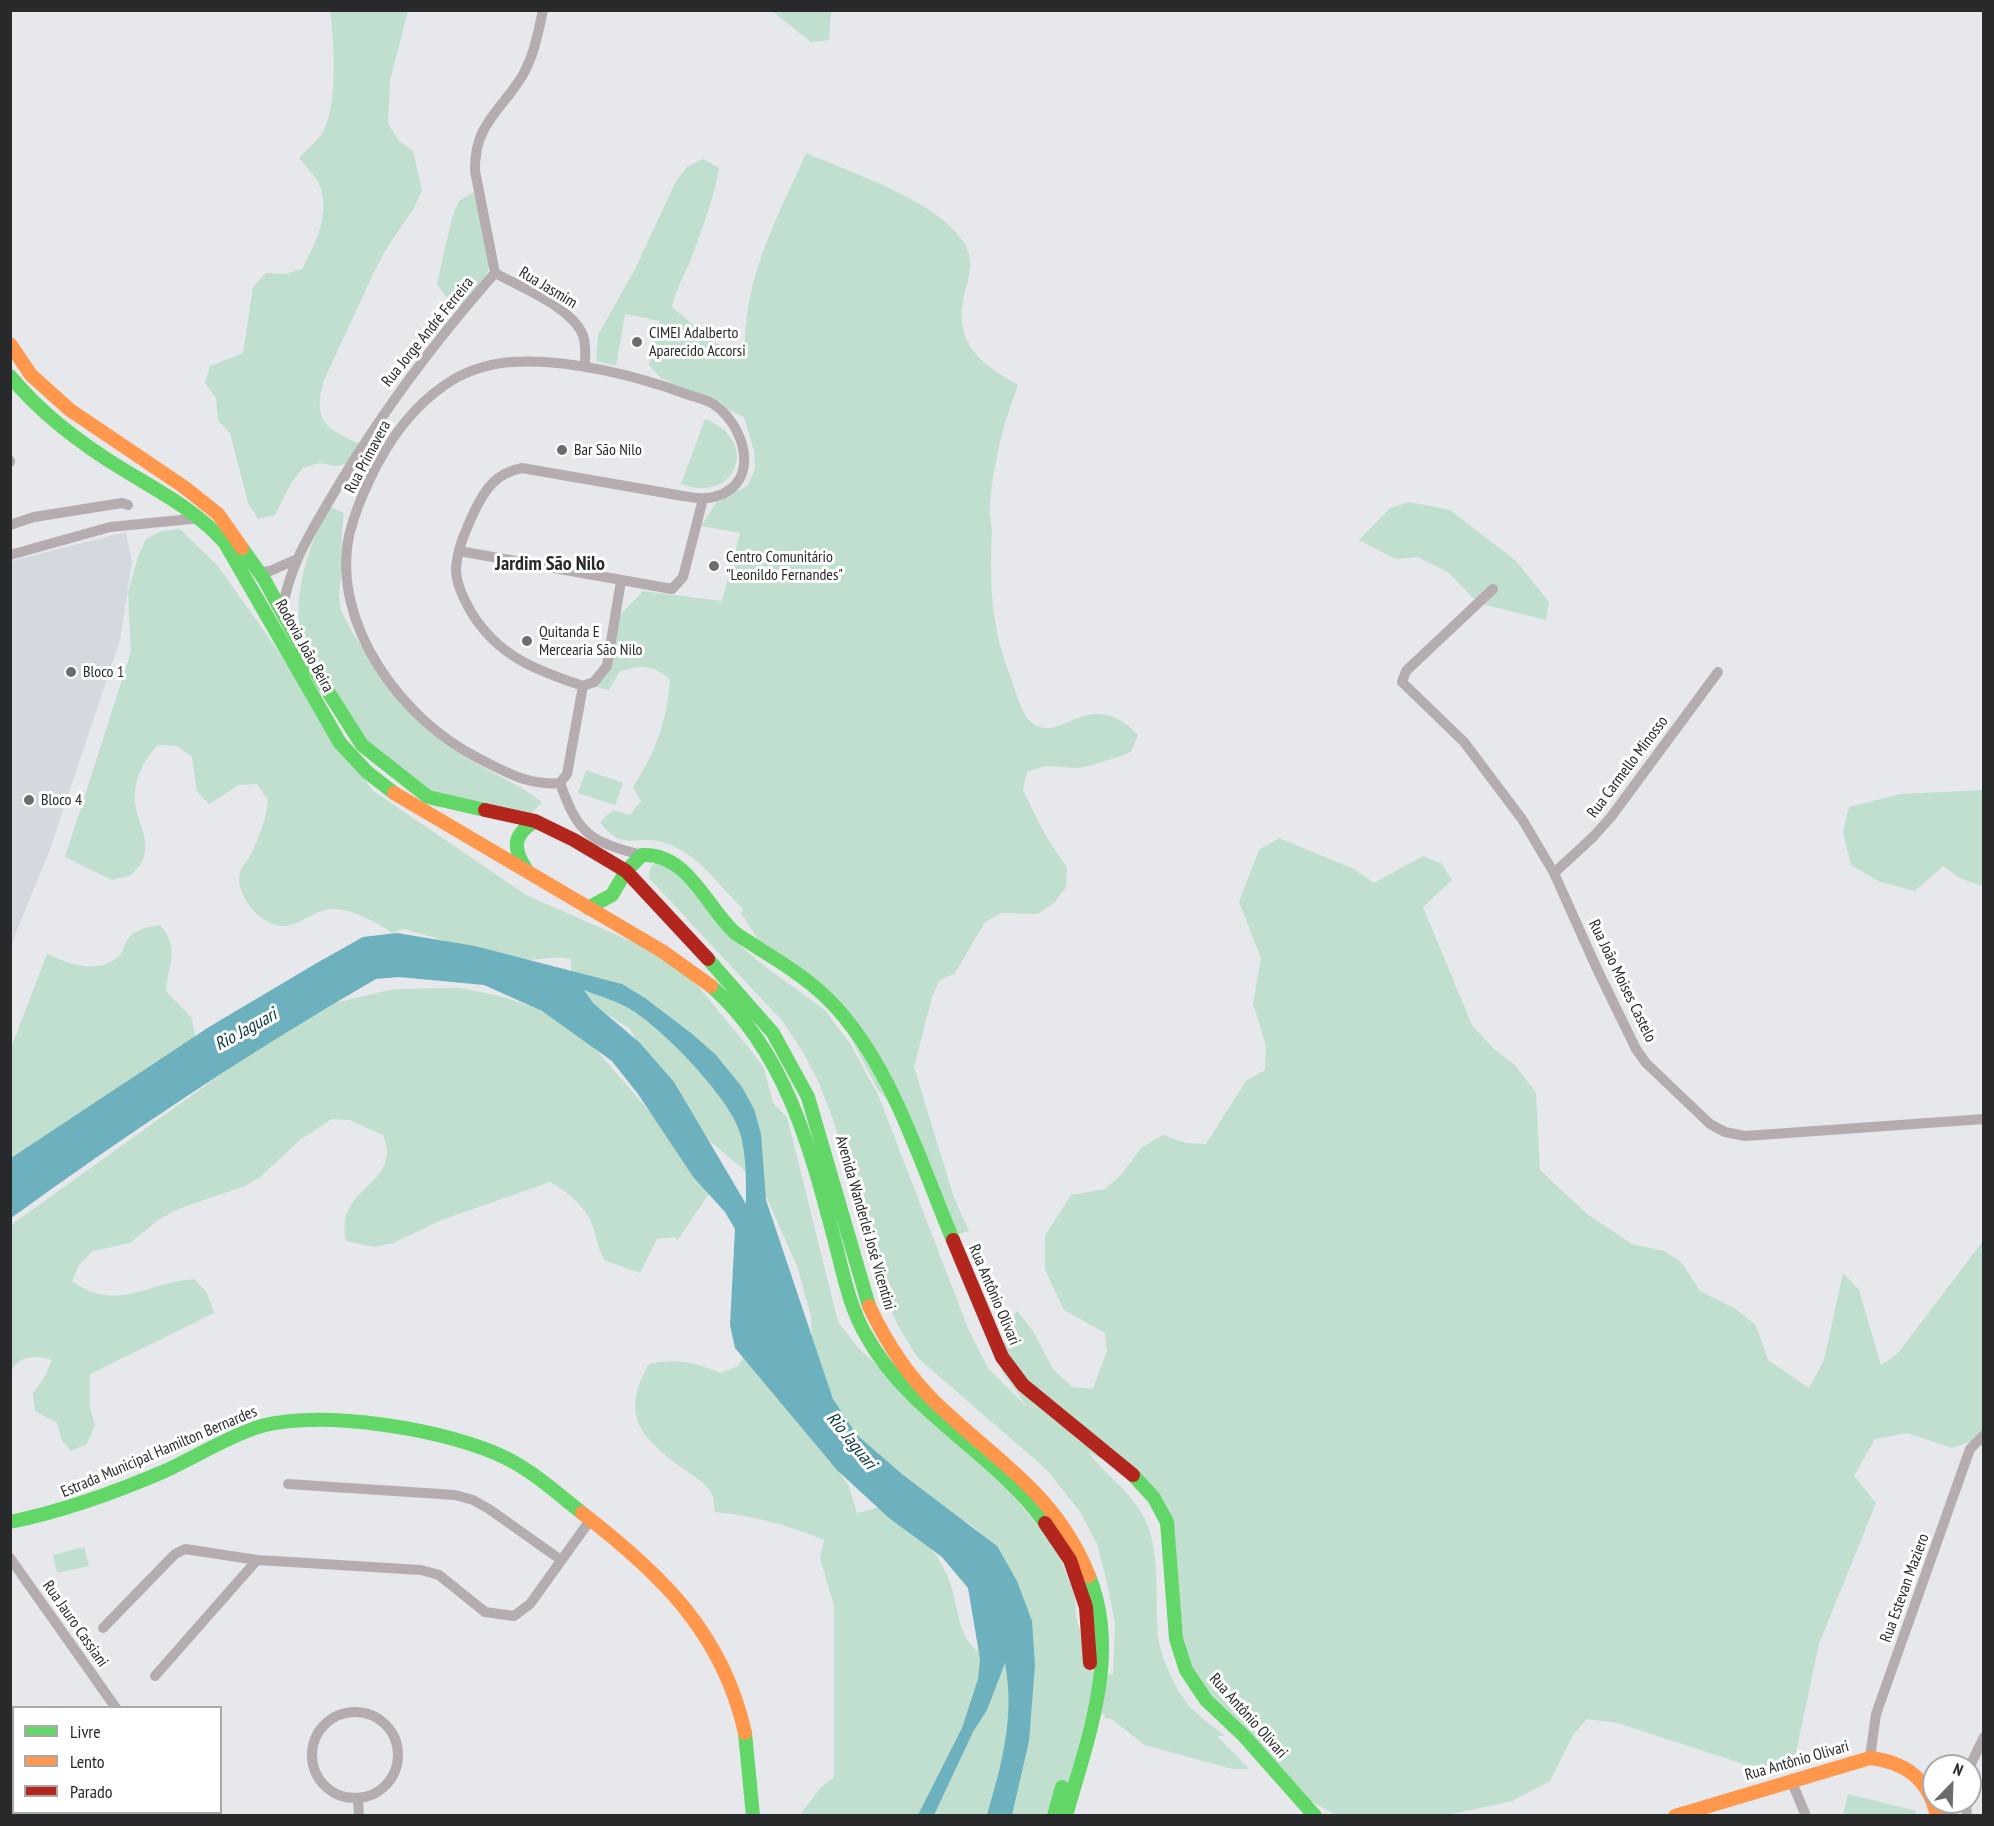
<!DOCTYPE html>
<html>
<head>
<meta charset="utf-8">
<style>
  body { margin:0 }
  #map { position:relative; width:1994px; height:1826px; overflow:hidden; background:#e6e8eb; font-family:"PT Sans Narrow",sans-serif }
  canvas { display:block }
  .frame { position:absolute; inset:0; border:12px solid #28292b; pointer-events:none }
  .legend { position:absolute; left:12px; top:1706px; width:210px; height:108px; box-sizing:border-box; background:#fff; border:2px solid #a9a9aa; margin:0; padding:8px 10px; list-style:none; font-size:18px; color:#28292b }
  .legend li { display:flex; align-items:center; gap:12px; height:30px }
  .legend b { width:30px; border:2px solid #a9a9aa }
  .north { position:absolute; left:1922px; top:1754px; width:60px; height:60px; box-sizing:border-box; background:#fff; border:2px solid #a9a9aa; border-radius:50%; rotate:23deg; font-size:16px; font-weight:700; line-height:24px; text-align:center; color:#28292b }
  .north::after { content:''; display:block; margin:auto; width:21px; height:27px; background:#6a6c6e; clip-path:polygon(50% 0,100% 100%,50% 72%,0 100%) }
</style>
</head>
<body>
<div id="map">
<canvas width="1994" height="1826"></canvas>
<div class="frame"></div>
<ul class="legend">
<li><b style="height:8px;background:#63d668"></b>Livre</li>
<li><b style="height:8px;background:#ff974d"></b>Lento</li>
<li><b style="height:8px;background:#b3261e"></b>Parado</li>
</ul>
<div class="north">N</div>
</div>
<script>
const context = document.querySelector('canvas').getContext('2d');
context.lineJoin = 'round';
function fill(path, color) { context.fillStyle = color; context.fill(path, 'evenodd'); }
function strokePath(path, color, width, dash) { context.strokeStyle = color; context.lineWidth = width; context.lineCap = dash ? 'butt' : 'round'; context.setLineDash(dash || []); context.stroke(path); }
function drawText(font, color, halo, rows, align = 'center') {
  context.font = font + ' "PT Sans Narrow",sans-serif'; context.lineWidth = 6; context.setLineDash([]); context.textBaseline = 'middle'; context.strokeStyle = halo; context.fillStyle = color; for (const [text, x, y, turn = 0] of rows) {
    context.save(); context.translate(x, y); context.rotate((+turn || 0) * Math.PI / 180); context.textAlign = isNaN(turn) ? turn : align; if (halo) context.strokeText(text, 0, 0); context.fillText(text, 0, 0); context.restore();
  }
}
const built = new Path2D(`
  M 126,532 L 132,562 L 120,640 L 50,849 L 11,945 L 11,561 Z`);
const green = new Path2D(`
  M 330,11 L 408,11 L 390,80 L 388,123 L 398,140 L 413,151 L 422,190 L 414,208 L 388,246 L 374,272 L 324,380 C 312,421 325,429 362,445 L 355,461 L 338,466 L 319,463 L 303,468 L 291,483 L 275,515 L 258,519 L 248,503 L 230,433 L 218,421 L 216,398 L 205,383 L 210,366 L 243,353 L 253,287 L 266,273 L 285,274 L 302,269 C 315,244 329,218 321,189 C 318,178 306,167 299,158 C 307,149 319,140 324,130 C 338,101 334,43 330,11 Z
  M 772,11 L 831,11 L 829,40 L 811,42 Z
  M 806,153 C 850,172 940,202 964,243 C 975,262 969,276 964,296 C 953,343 981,364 1018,385 C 1011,406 1003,426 999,447 C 995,467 990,489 990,510 C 989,518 992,525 992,533 C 989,585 992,632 1012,681 C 1016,693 1021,713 1031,722 C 1060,747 1089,683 1138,735 L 1131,752 C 1122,756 1085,768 1077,768 C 1055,767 1048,763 1027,772 L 1023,790 L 1044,833 L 1067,868 L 1066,887 L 1055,902 L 1038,914 L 1001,913 L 985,922 L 955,973 L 939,981 L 932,997 L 914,1067 L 954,1198 L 969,1231 L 952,1236 L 890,1104 L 877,1088 L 843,1022 L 760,943 L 741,913 L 743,909 C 718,885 701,856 666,843 C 635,833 624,854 600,822 L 613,810 L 630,815 L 641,801 L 633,787 C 656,752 667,721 670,679 C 651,664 643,665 620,671 L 609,690 L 592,686 L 609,671 L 619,616 L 643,591 L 722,601 L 740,533 L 701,526 L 716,503 L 748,485 L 755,469 L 754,451 L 744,417 L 661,378 L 649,365 L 660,321 L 625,314 L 616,366 L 596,361 L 598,335 L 635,269 L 676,181 L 687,167 L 703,159 L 719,168 C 714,197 703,227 693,254 C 686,273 676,287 672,307 L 713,342 L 729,349 L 745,342 C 746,272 779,215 806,153 Z
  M 474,192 L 490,261 L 486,278 L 462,309 L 448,299 L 437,284 L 452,218 L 459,201 Z
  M 705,419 C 761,440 737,505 681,484 Z
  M 1409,502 L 1450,510 L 1516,561 L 1549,602 L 1546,620 L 1478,603 L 1449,573 L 1418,557 L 1395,559 L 1359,540 L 1390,508 Z
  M 328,506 L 344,513 C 341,532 342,549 342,568 C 341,581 337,596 341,609 C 349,637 419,725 444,743 C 474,766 512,779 542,802 L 530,815 L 426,792 L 365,742 L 301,634 C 292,591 310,545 328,506 Z
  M 180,529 L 218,566 L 331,726 L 372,790 L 526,895 L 678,962 L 753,1053 L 764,1068 L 773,1103 L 787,1117 L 838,1322 L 860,1350 L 970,1445 L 1056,1547 L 1075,1597 L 1076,1617 L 1093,1673 L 1113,1674 L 1115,1623 L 1108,1587 L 1097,1544 L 1081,1513 L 1047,1470 L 918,1358 L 897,1324 L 883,1291 L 835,1125 L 819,1083 L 804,1054 L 784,1023 L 649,878 C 650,866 653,862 665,859 L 724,931 L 759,962 L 825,1010 L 851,1045 L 879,1097 L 969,1331 L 988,1368 L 1027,1407 L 1001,1370 L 1006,1326 L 1017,1311 L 1033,1331 L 1053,1369 L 1072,1387 L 1093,1389 L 1107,1351 L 1105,1333 L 1064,1310 L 1045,1270 L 1045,1236 L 1071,1195 L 1105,1189 L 1122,1174 L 1141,1148 L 1163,1135 L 1186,1143 L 1206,1144 L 1246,1081 L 1265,1070 L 1266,1046 L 1253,1004 L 1261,958 L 1239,902 L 1259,850 L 1279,838 L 1354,869 L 1374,883 L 1423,856 L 1442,864 L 1452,880 L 1423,907 L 1472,1025 L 1494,1049 L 1514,1064 L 1536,1093 L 1540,1170 L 1587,1214 L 1632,1244 L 1664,1251 L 1682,1263 L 1700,1291 L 1734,1308 L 1756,1325 L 1768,1360 L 1809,1388 L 1824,1360 L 1843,1273 L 1859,1290 L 1881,1365 L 1898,1353 L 1983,1241 L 1983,1437 L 1952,1448 L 1907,1433 L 1875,1439 L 1854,1476 L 1876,1503 L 1819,1644 L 1796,1752 L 1785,1767 L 1746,1765 L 1618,1723 L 1587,1719 L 1573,1735 L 1550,1781 L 1512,1801 L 1443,1816 L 1336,1815 L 1309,1800 L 1209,1700 L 1178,1652 L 1164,1533 L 1141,1486 L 1108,1462 L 1088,1452 C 1107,1477 1136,1495 1148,1526 C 1160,1561 1155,1599 1158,1636 C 1160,1655 1173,1683 1184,1699 C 1193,1713 1212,1725 1225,1736 L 1217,1736 L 1249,1769 L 1232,1769 L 1145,1745 L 1111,1719 L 1104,1718 L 1105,1715 L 1088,1708 L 1061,1815 L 800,1815 L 820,1788 L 834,1777 L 834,1606 L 820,1558 L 824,1540 C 792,1526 751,1515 715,1512 C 714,1506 714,1499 712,1494 C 705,1482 695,1477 685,1470 C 641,1438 619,1416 649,1364 C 676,1358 695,1362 720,1373 L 738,1366 L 748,1350 L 839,1471 L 849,1487 L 857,1513 L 888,1505 C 914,1527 926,1536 943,1567 C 967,1612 946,1647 1006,1664 L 993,1544 L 970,1524 L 924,1501 L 848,1428 L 823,1378 L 812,1336 L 811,1316 L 797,1266 L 760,1183 L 688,1123 L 629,1028 L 595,1006 L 571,978 L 571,959 C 551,955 537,962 516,959 C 479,953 441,939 404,929 L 392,933 C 377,922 352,909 333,909 C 316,909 302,924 285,926 C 262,928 234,895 240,872 C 242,867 247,861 250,856 C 259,838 266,820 268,800 L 257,784 L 239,785 L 209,804 L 197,792 L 192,757 L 177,746 L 158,745 C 142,761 131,785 136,809 C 140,827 150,841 143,860 C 140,865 135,871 131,875 L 112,880 L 65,857 L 131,652 L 128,592 L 138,557 L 146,539 L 162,531 Z
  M 586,770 L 623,783 L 615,805 L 578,793 Z
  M 1983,790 L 1983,886 L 1960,878 L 1943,866 L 1915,891 L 1880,882 L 1851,865 L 1843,832 L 1849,807 L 1901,794 Z
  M 160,925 C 181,950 168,963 166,991 L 192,1018 L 195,1037 L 11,1170 L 11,1048 L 47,954 C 69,964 97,975 118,957 C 123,953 124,946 127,940 C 135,929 147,927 160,925 Z
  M 459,988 C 502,995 547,1007 583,1035 L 711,1182 L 716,1190 L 708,1195 L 677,1241 L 675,1237 L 657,1239 L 640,1273 L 604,1260 C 598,1247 596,1235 591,1222 C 583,1204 566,1191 550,1182 L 442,1220 L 393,1243 L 374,1247 L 346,1241 C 334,1184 404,1186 383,1135 L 349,1120 L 332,1119 L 300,1140 L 260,1177 L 245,1186 L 178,1209 L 158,1220 L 130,1243 L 93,1251 L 79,1265 L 72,1281 C 116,1314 151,1281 195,1279 L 207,1293 L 214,1313 L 90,1374 L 90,1408 L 95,1425 L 87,1444 L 71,1451 L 62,1441 L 57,1423 L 35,1411 L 33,1393 L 44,1378 L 52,1360 C 35,1355 22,1355 11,1370 L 11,1225 L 304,1015 L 326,1005 L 394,989 Z
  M 84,1547 L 89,1566 L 57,1573 L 53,1555 Z
  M 1848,1794 L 1916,1811 L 1915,1815 L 1843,1815 Z`);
const water = new Path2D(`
  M 397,933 L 475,946 L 622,984 L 645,998 L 691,1033 L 715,1054 L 742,1087 L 754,1109 L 761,1134 L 766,1200 L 833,1399 L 857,1435 L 903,1475 L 997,1546 L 1017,1581 L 1032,1621 L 1035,1665 L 1029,1741 L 1012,1815 L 987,1815 C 1002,1764 1015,1716 1005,1663 L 987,1710 L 973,1732 L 934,1815 L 918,1815 L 962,1728 L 978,1679 L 980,1659 L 968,1588 L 942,1557 L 889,1518 L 837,1470 L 735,1348 L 730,1325 L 735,1229 L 725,1212 L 694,1178 L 638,1094 L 612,1061 L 542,1011 L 484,985 L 399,977 L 376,979 C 249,1052 129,1133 11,1218 L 11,1158 L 209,1027 L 315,964 L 363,937 ZM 584,990 C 599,996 617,1001 630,1009 C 662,1028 721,1090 736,1123 C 747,1146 746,1179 746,1204 L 674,1082 L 640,1043 L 593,1003 Z`);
const street = new Path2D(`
  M 495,273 C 520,287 577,309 584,339 C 586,348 585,358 585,367
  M 10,461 L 10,462
  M 342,480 L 370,479
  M 10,525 L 34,517 L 122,503 L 128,505
  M 459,551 L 672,589 L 683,577 L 703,499
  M 10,555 L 110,527 L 201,518
  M 259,573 L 270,571 L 295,560
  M 1493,589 L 1406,671 L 1402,682 L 1464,742 L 1522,819 L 1554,873 L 1597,969 L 1636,1049 L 1646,1063 L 1710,1124 L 1725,1132 L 1745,1136 L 1984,1119
  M 282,611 C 290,563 311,532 335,491 C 381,413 435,341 495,273 L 475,171 C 474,127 497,114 519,81 C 533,61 538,34 543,10
  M 583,686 L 594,682 L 607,666 L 621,581
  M 560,783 C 528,786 506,772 478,758 C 402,720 331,624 349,536 C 355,510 366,486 378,463 C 397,428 421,398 456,378 C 472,369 494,363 512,362 C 567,358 638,376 689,395 C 698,398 709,400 716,406 C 745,427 761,482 717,496 C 706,500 695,498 683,496 L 522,468 C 496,473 485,489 474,512 C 466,530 457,549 456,569 C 456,584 464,599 471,612 C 498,656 535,670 583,686
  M 560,783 C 578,834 590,842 642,855
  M 560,783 L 567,774 L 583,686
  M 1554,873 L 1593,837 L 1611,817 L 1718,672
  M 288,1484 L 455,1495 L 473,1500 L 489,1509 L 561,1560
  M 10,1558 L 116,1708
  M 103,1628 L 175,1554 L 185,1549 L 257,1560 L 421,1570 L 439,1575 L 485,1612 L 514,1616 L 530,1604 L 591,1519
  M 155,1676 L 257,1560
  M312 1755a43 43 0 1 1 86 0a43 43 0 1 1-86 0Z
  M 1870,1758 L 1876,1714 L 1970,1449 L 1984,1435
  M 1970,1766 L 1984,1737
  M 1791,1780 L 1806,1816
  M 358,1799 L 359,1816
  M 1966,1802 L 1967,1816
  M 189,1812 L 191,1816
  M 1945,1816 L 1952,1802`);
const fast = new Path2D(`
  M 10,376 C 42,415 81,444 124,470 C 160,492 197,511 225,543 L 340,743 L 367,772 L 394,793
  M 242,548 L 264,579 L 308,660 L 362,745 L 428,797 L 485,810
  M 526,869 C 512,847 513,835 535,821
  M 626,871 L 642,855 C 685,852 705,903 732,930 C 739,937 750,942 758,948 C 782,963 808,979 828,999 C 891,1062 919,1160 953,1240
  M 588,908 L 612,895 L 626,871
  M 708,959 L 773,1033 L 808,1097 L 869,1306
  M 711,986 C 785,1051 810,1147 834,1238 C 843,1272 849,1307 867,1337 C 910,1414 996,1453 1045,1523
  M 1133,1475 L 1154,1498 L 1167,1522 L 1176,1639 L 1186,1670 L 1206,1700 L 1244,1736 L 1315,1816
  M 10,1522 C 64,1511 114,1493 165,1471 C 195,1457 224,1439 255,1428 C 315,1407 453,1430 508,1459 C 535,1473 558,1494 582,1513
  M 745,1733 L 753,1816
  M 1054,1816 L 1062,1787
  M 1066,1816 C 1087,1739 1121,1655 1089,1576`);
const slow = new Path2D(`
  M 10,344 L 31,375 L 70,410 L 184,487 L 218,514 L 242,548
  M 394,793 L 662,951 L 711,986
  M 869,1306 C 886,1342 907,1375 936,1403 C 997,1462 1056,1493 1089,1576
  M 582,1513 C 660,1573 723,1633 745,1733
  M 1675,1816 L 1870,1758 C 1906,1762 1929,1780 1937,1816`);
const jam = new Path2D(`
  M 485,810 L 535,821 L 574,840 L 626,871 L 708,959
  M 953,1240 L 1002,1357 L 1023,1385 L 1133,1475
  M 1045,1523 L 1070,1560 L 1086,1607 L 1090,1663`);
const markers = [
  [637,342,6,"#6a6c6e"],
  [562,450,6,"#6a6c6e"],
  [714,566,6,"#6a6c6e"],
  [527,641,6,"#6a6c6e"],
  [71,672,6,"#6a6c6e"],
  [29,800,6,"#6a6c6e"]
];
const streetNames = [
  ["Rua Jasmim",548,288,31],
  ["Rua Jorge André Ferreira",428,332,-51],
  ["Rua Primavera",368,457,-62],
  ["Rodovia João Beira",304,646,61],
  ["Rua Carmello Minosso",1628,767,-53],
  ["Rua João Moises Castelo",1622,981,64],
  ["Avenida Wanderlei José Vicentini",865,1223,74],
  ["Rua Antônio Olivari",994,1295,67],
  ["Estrada Municipal Hamilton Bernardes",159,1452,-23],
  ["Rua Estevan Maziero",1905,1588,-70],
  ["Rua Jauro Cassiani",75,1624,55],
  ["Rua Antônio Olivari",1248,1716,48],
  ["Rua Antônio Olivari",1797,1761,-16]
];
const poiNames = [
  ["CIMEI Adalberto",649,333],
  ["Aparecido Accorsi",649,351],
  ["Bar São Nilo",574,450],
  ["Centro Comunitário",726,557],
  ["\"Leonildo Fernandes\"",726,575],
  ["Quitanda E",539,632],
  ["Mercearia São Nilo",539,650],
  ["Bloco 1",83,672],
  ["Bloco 4",41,800]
];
const waterNames = [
  ["Rio Jaguari",246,1030,-29],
  ["Rio Jaguari",851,1441,51]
];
const quarterNames = [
  ["Jardim São Nilo",550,564]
];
fill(built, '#d3d9df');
fill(green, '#c1dfce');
fill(water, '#6eb1be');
strokePath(street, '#b5acb0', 10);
strokePath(fast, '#63d668', 14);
strokePath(slow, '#ff974d', 14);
strokePath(jam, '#b3261e', 14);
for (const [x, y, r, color] of markers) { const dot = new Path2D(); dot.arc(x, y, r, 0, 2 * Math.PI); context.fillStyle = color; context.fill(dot); strokePath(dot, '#fff', 2); }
drawText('16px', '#28292b', '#fff', streetNames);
drawText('16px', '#28292b', '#fff', poiNames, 'left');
drawText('italic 18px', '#0b373f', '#fff', waterNames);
drawText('bold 20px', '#28292b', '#fff', quarterNames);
</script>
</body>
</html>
